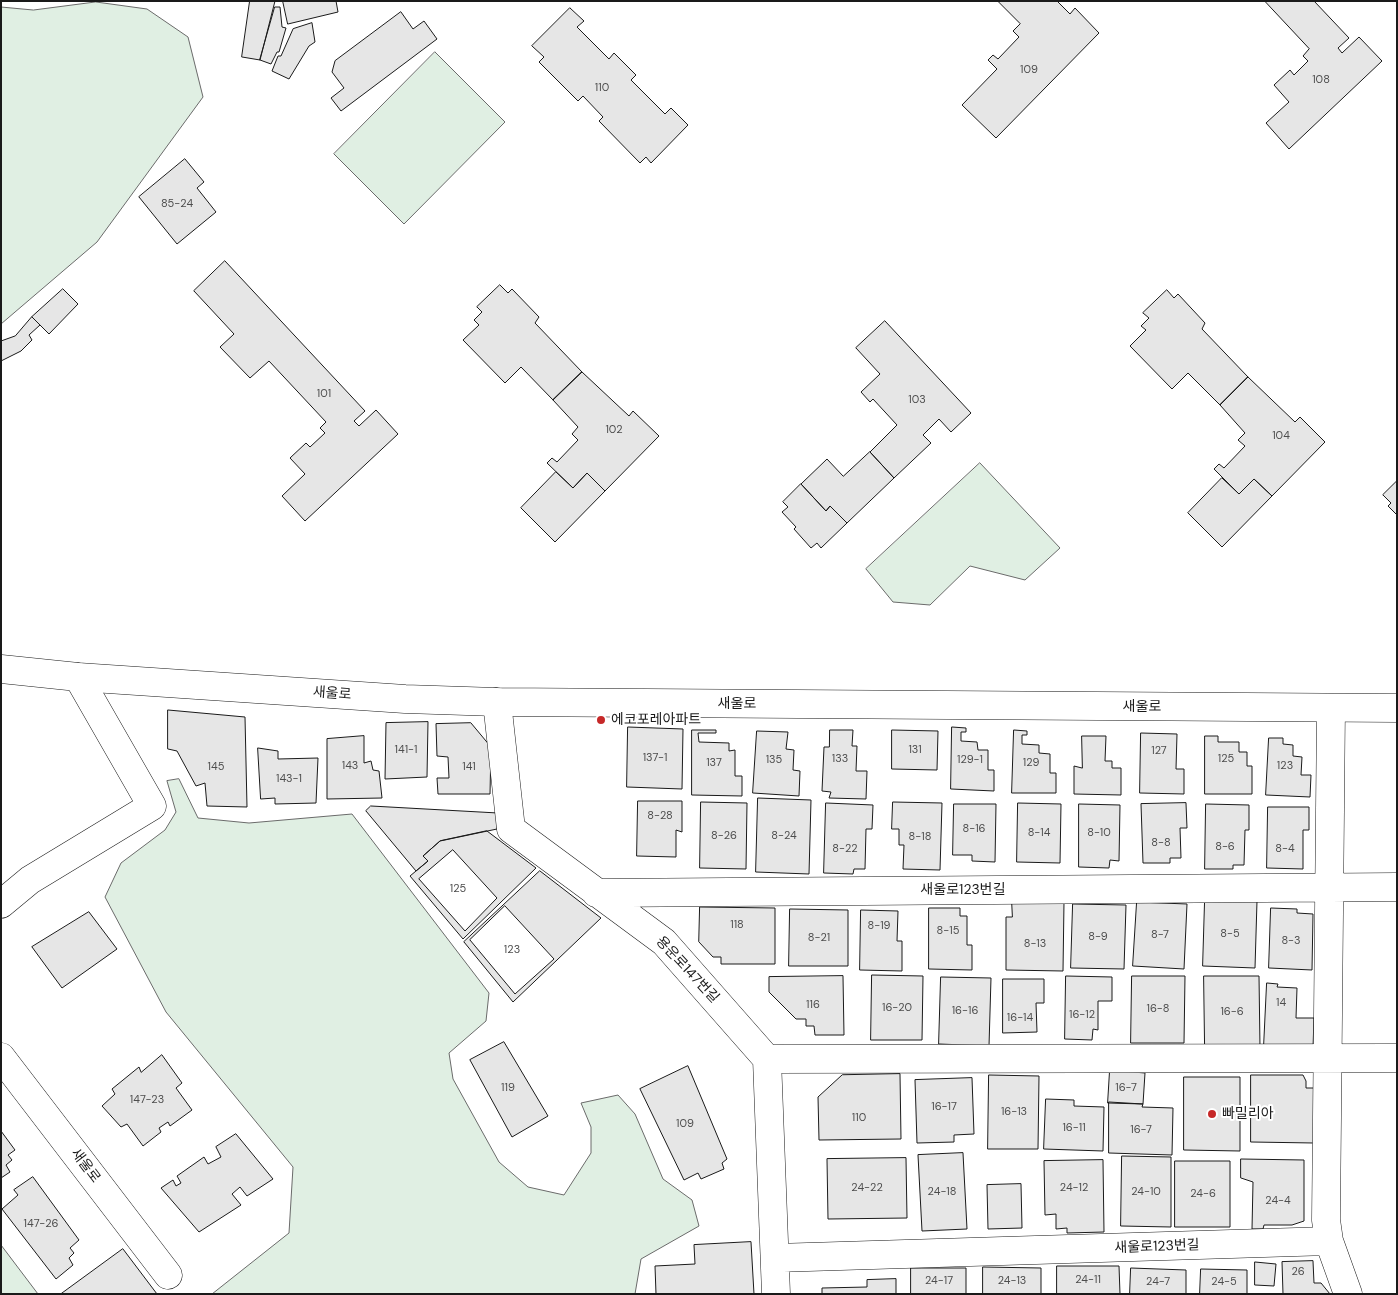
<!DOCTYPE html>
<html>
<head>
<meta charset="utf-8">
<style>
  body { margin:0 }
  #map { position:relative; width:1398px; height:1295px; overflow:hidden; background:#fff; font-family:"DM Sans",sans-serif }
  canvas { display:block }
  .frame { position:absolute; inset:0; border:2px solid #1a1a1a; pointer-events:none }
</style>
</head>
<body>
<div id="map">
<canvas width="1398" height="1295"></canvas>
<div class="frame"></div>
</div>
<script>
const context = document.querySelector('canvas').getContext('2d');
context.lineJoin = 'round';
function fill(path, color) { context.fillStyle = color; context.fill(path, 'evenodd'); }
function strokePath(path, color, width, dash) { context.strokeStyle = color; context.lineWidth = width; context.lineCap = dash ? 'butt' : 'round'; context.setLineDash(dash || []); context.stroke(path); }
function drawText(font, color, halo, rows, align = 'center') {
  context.font = font + ' "DM Sans","Noto Sans KR",sans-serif'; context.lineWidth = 4; context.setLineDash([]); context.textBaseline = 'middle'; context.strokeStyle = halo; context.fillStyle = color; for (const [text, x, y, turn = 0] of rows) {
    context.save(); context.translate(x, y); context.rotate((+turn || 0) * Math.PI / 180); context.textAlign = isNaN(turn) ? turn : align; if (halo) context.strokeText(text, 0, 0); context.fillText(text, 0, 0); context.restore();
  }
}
const green = new Path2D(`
  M 96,2 L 147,9 L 188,37 L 203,97 L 97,242 L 1,324 L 1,7 L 33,10 Z
  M 435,52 L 505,122 L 404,224 L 334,154 Z
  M 980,463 L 1060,548 L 1025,580 L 970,566 L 930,605 L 893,602 L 866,569 Z
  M 179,779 L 198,818 L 249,823 L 352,814 L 489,993 L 486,1021 L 449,1053 L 453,1079 L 499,1162 L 528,1187 L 564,1195 L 591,1153 L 591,1127 L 581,1103 L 618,1095 L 635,1114 L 663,1179 L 692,1200 L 699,1226 L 641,1259 L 635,1294 L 212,1294 L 289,1233 L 293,1167 L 166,1012 L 105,897 L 121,863 L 165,830 L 176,812 L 167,781 Z
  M 1,1245 L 38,1294 L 1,1294 Z`);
const building = new Path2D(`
  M 250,1 L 275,1 L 260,60 L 242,57 Z
  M 283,1 L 336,1 L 338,12 L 288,24 Z
  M 998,1 L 1057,1 L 1070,14 L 1075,8 L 1099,33 L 996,138 L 962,105 L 997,69 L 988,60 L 993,55 L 998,59 L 1019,37 L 1013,31 L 1020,24 Z
  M 1265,1 L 1314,1 L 1349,38 L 1338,48 L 1342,53 L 1359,37 L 1382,61 L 1289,149 L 1266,123 L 1289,102 L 1274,85 L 1290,70 L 1294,75 L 1308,61 L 1303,56 L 1309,49 Z
  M 275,7 L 280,7 L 282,27 L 286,28 L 279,52 L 277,52 L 271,64 L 260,60 Z
  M 570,8 L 584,21 L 577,27 L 609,59 L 614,53 L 636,75 L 631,80 L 665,114 L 671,108 L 688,125 L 651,163 L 646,157 L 640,163 L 599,121 L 603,117 L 583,96 L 578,101 L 539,62 L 544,57 L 532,46 Z
  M 401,12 L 413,29 L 424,21 L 437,39 L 341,111 L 331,98 L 344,88 L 332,72 L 335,61 Z
  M 312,23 L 315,42 L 309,46 L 289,79 L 272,71 L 278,56 L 281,56 L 293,29 Z
  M 185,159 L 204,182 L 197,188 L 216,212 L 177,244 L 139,197 Z
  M 225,261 L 365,411 L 354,421 L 359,426 L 376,410 L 398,434 L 305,521 L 282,496 L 305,474 L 290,458 L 306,443 L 310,447 L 325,433 L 320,428 L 326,422 L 269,361 L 250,378 L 220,347 L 234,334 L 194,291 Z
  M 500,285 L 508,293 L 512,289 L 539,317 L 535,323 L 582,372 L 553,400 L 521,367 L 505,383 L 463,340 L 479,325 L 474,320 L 482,312 L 477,307 Z
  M 63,289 L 78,304 L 49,334 L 32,317 Z
  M 1167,290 L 1174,298 L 1178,294 L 1205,323 L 1202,329 L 1248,377 L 1220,405 L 1188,373 L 1172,389 L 1130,346 L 1146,330 L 1141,326 L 1149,318 L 1143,313 Z
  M 32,317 L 40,325 L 29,335 L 32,340 L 21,351 L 1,361 L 1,341 L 15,336 Z
  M 885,321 L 971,413 L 951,432 L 939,419 L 923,435 L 931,443 L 894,478 L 870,452 L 897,425 L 873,399 L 870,402 L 861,392 L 880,374 L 856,348 Z
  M 582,372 L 629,416 L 633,411 L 659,436 L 605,491 L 587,473 L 573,488 L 547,463 L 552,458 L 557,462 L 578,440 L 572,434 L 578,427 L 553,400 Z
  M 1248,377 L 1295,422 L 1300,417 L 1325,442 L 1272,496 L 1254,479 L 1239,494 L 1214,469 L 1219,464 L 1224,468 L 1245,446 L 1238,440 L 1245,433 L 1220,405 Z
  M 870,452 L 894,478 L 847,523 L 830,506 L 826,511 L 801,484 L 827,459 L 843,476 Z
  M 556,472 L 573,488 L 587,473 L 605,491 L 555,542 L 521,508 Z
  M 1222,478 L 1239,494 L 1254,479 L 1272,496 L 1222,547 L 1188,513 Z
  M 1397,481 L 1397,515 L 1388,506 L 1391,503 L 1383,495 Z
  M 801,484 L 826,511 L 830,506 L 847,523 L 821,548 L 817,543 L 811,548 L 794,529 L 796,527 L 782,512 L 788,507 L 783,502 Z
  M 168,710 L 245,717 L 247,807 L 207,806 L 205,783 L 196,786 L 177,751 L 168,749 Z
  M 428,722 L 427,777 L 385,779 L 386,723 Z
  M 471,723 L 491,747 L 490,794 L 438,794 L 437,778 L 449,778 L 448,757 L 437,756 L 436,724 Z
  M 628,727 L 683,729 L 682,789 L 627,787 Z
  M 952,727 L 966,728 L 966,732 L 961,732 L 961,741 L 977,742 L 978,750 L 988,750 L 988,770 L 994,770 L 994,791 L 951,789 Z
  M 692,730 L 716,730 L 716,733 L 698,733 L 699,742 L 729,743 L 729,751 L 735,750 L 735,776 L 742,776 L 742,796 L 692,795 Z
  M 830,730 L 853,730 L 852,746 L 857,746 L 856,771 L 867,771 L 866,799 L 829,798 L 831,792 L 822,791 L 824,747 L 829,747 Z
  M 892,730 L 938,731 L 937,770 L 892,769 Z
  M 1014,730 L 1027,731 L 1027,735 L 1022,735 L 1022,744 L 1039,745 L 1039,753 L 1050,754 L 1050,773 L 1056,773 L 1056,793 L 1012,793 Z
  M 757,731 L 788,732 L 786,749 L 794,750 L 793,770 L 800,771 L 799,796 L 753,793 Z
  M 1141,733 L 1177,734 L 1176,769 L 1184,769 L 1184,794 L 1140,793 Z
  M 364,736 L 364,763 L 371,761 L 373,770 L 379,771 L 382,798 L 327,799 L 327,739 Z
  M 1082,736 L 1106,736 L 1105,761 L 1112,761 L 1112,768 L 1121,768 L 1121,795 L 1074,794 L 1074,766 L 1082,768 Z
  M 1205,736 L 1218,736 L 1218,742 L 1239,742 L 1239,752 L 1247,752 L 1247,766 L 1252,766 L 1252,794 L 1205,794 Z
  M 1269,738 L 1283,738 L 1283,744 L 1293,745 L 1293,756 L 1302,757 L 1301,775 L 1311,775 L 1310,797 L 1266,795 Z
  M 258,748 L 278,751 L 278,759 L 318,758 L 316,803 L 275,804 L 275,798 L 261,799 Z
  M 758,798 L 811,800 L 809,874 L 756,872 Z
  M 638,801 L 682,801 L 682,832 L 676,830 L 676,857 L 637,856 Z
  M 701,802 L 747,803 L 746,869 L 700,868 Z
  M 893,802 L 942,803 L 940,870 L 903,869 L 904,845 L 899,845 L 899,829 L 892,829 Z
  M 826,803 L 873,805 L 872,829 L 866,829 L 865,869 L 854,869 L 853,874 L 824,873 Z
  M 1018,803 L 1061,804 L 1060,863 L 1017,862 Z
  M 1186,803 L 1187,828 L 1180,828 L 1181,858 L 1170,858 L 1170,863 L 1143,863 L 1141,804 Z
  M 954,804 L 996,804 L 995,862 L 972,861 L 972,855 L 953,855 Z
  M 1079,804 L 1120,805 L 1119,861 L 1110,860 L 1109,868 L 1079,867 Z
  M 1206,804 L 1249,805 L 1249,830 L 1245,830 L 1244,865 L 1233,865 L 1233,869 L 1205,869 Z
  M 371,806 L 498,813 L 497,829 L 440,841 L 423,856 L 428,861 L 416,871 L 366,811 Z
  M 1268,807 L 1309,807 L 1309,830 L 1303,830 L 1303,869 L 1267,868 Z
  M 487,831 L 536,868 L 463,939 L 410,876 L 428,861 L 423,856 L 440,841 Z
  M 453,850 L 497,898 L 465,931 L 419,879 Z
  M 540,871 L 601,918 L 513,1002 L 464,942 Z
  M 1205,900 L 1257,901 L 1255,968 L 1203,966 Z
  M 1012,901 L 1064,902 L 1063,971 L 1006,970 L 1006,917 L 1012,917 Z
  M 1137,902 L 1187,904 L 1184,969 L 1133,966 Z
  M 1073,904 L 1126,905 L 1124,969 L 1071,968 Z
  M 505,906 L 554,959 L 515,994 L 470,940 Z
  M 700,907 L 775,908 L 775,964 L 721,964 L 721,957 L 713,957 L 699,942 Z
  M 929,908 L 960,908 L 960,916 L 967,916 L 967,945 L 972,945 L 972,970 L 929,969 Z
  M 1271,908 L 1297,909 L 1297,913 L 1313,914 L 1312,970 L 1269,968 Z
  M 790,909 L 848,910 L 848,966 L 789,966 Z
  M 861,910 L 898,911 L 897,941 L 902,941 L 902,971 L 860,970 Z
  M 89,912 L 117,949 L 62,988 L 32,947 Z
  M 872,975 L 923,976 L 922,1040 L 871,1040 Z
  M 843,976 L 844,1035 L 815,1035 L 814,1026 L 806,1026 L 806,1019 L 796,1019 L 769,992 L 769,977 Z
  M 1066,976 L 1112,977 L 1112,1001 L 1098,1001 L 1098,1030 L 1093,1029 L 1092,1040 L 1065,1039 Z
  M 1132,976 L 1185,976 L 1184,1043 L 1131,1043 Z
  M 1204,976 L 1259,976 L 1260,1048 L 1205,1048 Z
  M 941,977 L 991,978 L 989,1046 L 939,1044 Z
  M 1003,979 L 1044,979 L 1044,1003 L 1036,1003 L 1037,1032 L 1003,1033 Z
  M 1267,983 L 1278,984 L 1277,987 L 1297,988 L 1296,1018 L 1314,1018 L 1313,1048 L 1264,1046 Z
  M 504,1042 L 548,1116 L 512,1137 L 470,1060 Z
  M 162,1055 L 182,1083 L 176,1088 L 192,1110 L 170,1126 L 168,1122 L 159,1128 L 161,1132 L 143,1146 L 127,1124 L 121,1127 L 102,1106 L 115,1094 L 112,1089 L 139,1067 L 141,1072 Z
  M 688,1066 L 727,1159 L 722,1163 L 724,1169 L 701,1179 L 698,1173 L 684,1180 L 640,1089 Z
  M 1110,1070 L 1145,1073 L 1143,1104 L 1108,1103 Z
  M 900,1074 L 901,1139 L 819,1140 L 818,1097 L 842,1075 Z
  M 989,1075 L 1039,1076 L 1038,1149 L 988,1149 Z
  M 1251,1075 L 1303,1075 L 1306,1081 L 1306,1088 L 1314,1088 L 1314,1143 L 1251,1142 Z
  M 1184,1077 L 1240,1077 L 1240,1151 L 1184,1150 Z
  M 972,1078 L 974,1134 L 954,1135 L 954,1142 L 917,1143 L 915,1080 Z
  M 1046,1099 L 1074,1100 L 1074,1106 L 1104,1107 L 1103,1151 L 1044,1149 Z
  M 1109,1102 L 1143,1104 L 1142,1107 L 1173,1108 L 1172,1155 L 1109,1153 Z
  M 1,1131 L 15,1150 L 8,1155 L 12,1160 L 6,1165 L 10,1172 L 1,1178 Z
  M 236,1134 L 273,1179 L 247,1196 L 240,1187 L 232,1194 L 241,1205 L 199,1232 L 161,1188 L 173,1180 L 176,1186 L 181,1183 L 177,1176 L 204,1157 L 208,1164 L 221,1157 L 216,1147 Z
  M 963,1153 L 967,1229 L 922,1231 L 918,1155 Z
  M 1122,1156 L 1171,1157 L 1171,1227 L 1121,1226 Z
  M 906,1158 L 907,1218 L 828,1219 L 827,1159 Z
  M 1241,1159 L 1304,1160 L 1304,1221 L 1292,1225 L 1264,1225 L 1263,1229 L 1252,1229 L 1253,1182 L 1241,1178 Z
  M 1103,1160 L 1104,1232 L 1067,1233 L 1067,1228 L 1056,1229 L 1056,1214 L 1045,1215 L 1044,1161 Z
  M 1175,1161 L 1230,1161 L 1230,1227 L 1175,1227 Z
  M 33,1177 L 79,1240 L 70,1248 L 74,1253 L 69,1258 L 73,1265 L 56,1279 L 2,1209 L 18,1195 L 14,1190 Z
  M 1021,1184 L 1022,1228 L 988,1229 L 987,1185 Z
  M 751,1242 L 754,1294 L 656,1294 L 655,1266 L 695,1264 L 694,1245 Z
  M 123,1249 L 157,1294 L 61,1294 Z
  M 1313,1261 L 1314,1283 L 1321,1283 L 1330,1294 L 1283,1294 L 1282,1262 Z
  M 1255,1262 L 1276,1264 L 1274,1286 L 1255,1285 Z
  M 1057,1266 L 1119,1266 L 1120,1294 L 1057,1294 Z
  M 983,1267 L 1041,1268 L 1041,1294 L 983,1294 Z
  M 911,1268 L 966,1268 L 966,1294 L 911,1294 Z
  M 1131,1268 L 1186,1270 L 1186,1294 L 1130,1294 Z
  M 1201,1269 L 1247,1270 L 1247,1294 L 1200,1294 Z
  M 896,1279 L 896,1294 L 822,1294 L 822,1288 L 867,1287 L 867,1280 Z`);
const street = new Path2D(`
  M 497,702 L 511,829 L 664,942 L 767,1059 L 776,1294
  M 1331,708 L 1326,1220 L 1329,1241 L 1348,1294
  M 596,893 L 1397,887
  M 1,904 L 30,880 L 152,806 L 78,677
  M 1,1057 L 168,1275
  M 767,1059 L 1397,1058
  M 775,1258 L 1329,1241`);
const secondary = new Path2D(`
  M 1,669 L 78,677 L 405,699 L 497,702 L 1397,708`);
const markers = [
  [601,720,5,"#c62828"],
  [1212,1114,5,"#c62828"]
];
const numberNames = [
  ["109",1029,70],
  ["108",1321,80],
  ["110",602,88],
  ["85-24",177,204],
  ["101",324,394],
  ["103",917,400],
  ["102",614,430],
  ["104",1281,436],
  ["141-1",406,750],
  ["131",915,750],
  ["127",1159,751],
  ["137-1",655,758],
  ["133",840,759],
  ["125",1226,759],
  ["135",774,760],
  ["129-1",970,760],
  ["137",714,763],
  ["129",1031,763],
  ["143",350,766],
  ["123",1285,766],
  ["145",216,767],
  ["141",469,767],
  ["143-1",289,779],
  ["8-28",660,816],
  ["8-16",974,829],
  ["8-14",1039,833],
  ["8-10",1099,833],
  ["8-26",724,836],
  ["8-24",784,836],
  ["8-18",920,837],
  ["8-8",1161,843],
  ["8-6",1225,847],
  ["8-22",845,849],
  ["8-4",1285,849],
  ["125",458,889],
  ["118",737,925],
  ["8-19",879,926],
  ["8-15",948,931],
  ["8-5",1230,934],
  ["8-7",1160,935],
  ["8-9",1098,937],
  ["8-21",819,938],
  ["8-3",1291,941],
  ["8-13",1035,944],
  ["123",512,950],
  ["14",1281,1003],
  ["116",813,1005],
  ["16-20",897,1008],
  ["16-8",1158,1009],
  ["16-16",965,1011],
  ["16-6",1232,1012],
  ["16-12",1082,1015],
  ["16-14",1020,1018],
  ["119",508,1088],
  ["16-7",1126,1088],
  ["147-23",147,1100],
  ["16-17",944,1107],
  ["16-13",1014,1112],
  ["110",859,1118],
  ["109",685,1124],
  ["16-11",1074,1128],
  ["16-7",1141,1130],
  ["24-22",867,1188],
  ["24-12",1074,1188],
  ["24-18",942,1192],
  ["24-10",1146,1192],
  ["24-6",1203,1194],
  ["24-4",1278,1201],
  ["147-26",41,1224],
  ["26",1298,1272],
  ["24-11",1088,1280],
  ["24-17",939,1281],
  ["24-13",1012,1281],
  ["24-7",1158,1282],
  ["24-5",1224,1282]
];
const streetNames = [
  ["새울로",332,694,4],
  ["새울로",737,704],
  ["새울로",1142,707],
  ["새울로123번길",963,890],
  ["용운로147번길",687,970,47],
  ["새울로",85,1166,53],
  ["새울로123번길",1157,1247,-2]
];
const poiNames = [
  ["에코포레아파트",611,720],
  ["빠밀리아",1222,1114]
];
fill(green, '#e0efe3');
strokePath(green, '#6a6a6a', 1);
fill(building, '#e6e6e6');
strokePath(building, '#1a1a1a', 1);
strokePath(street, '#1a1a1a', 29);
strokePath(secondary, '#1a1a1a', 29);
strokePath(street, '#fff', 28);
strokePath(secondary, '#fff', 28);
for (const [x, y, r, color] of markers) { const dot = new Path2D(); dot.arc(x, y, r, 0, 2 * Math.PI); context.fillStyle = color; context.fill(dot); strokePath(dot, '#fff', 2); }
drawText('11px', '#4d4d4d', null, numberNames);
drawText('14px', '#1a1a1a', '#fff', streetNames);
drawText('14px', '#1a1a1a', '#fff', poiNames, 'left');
</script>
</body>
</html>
